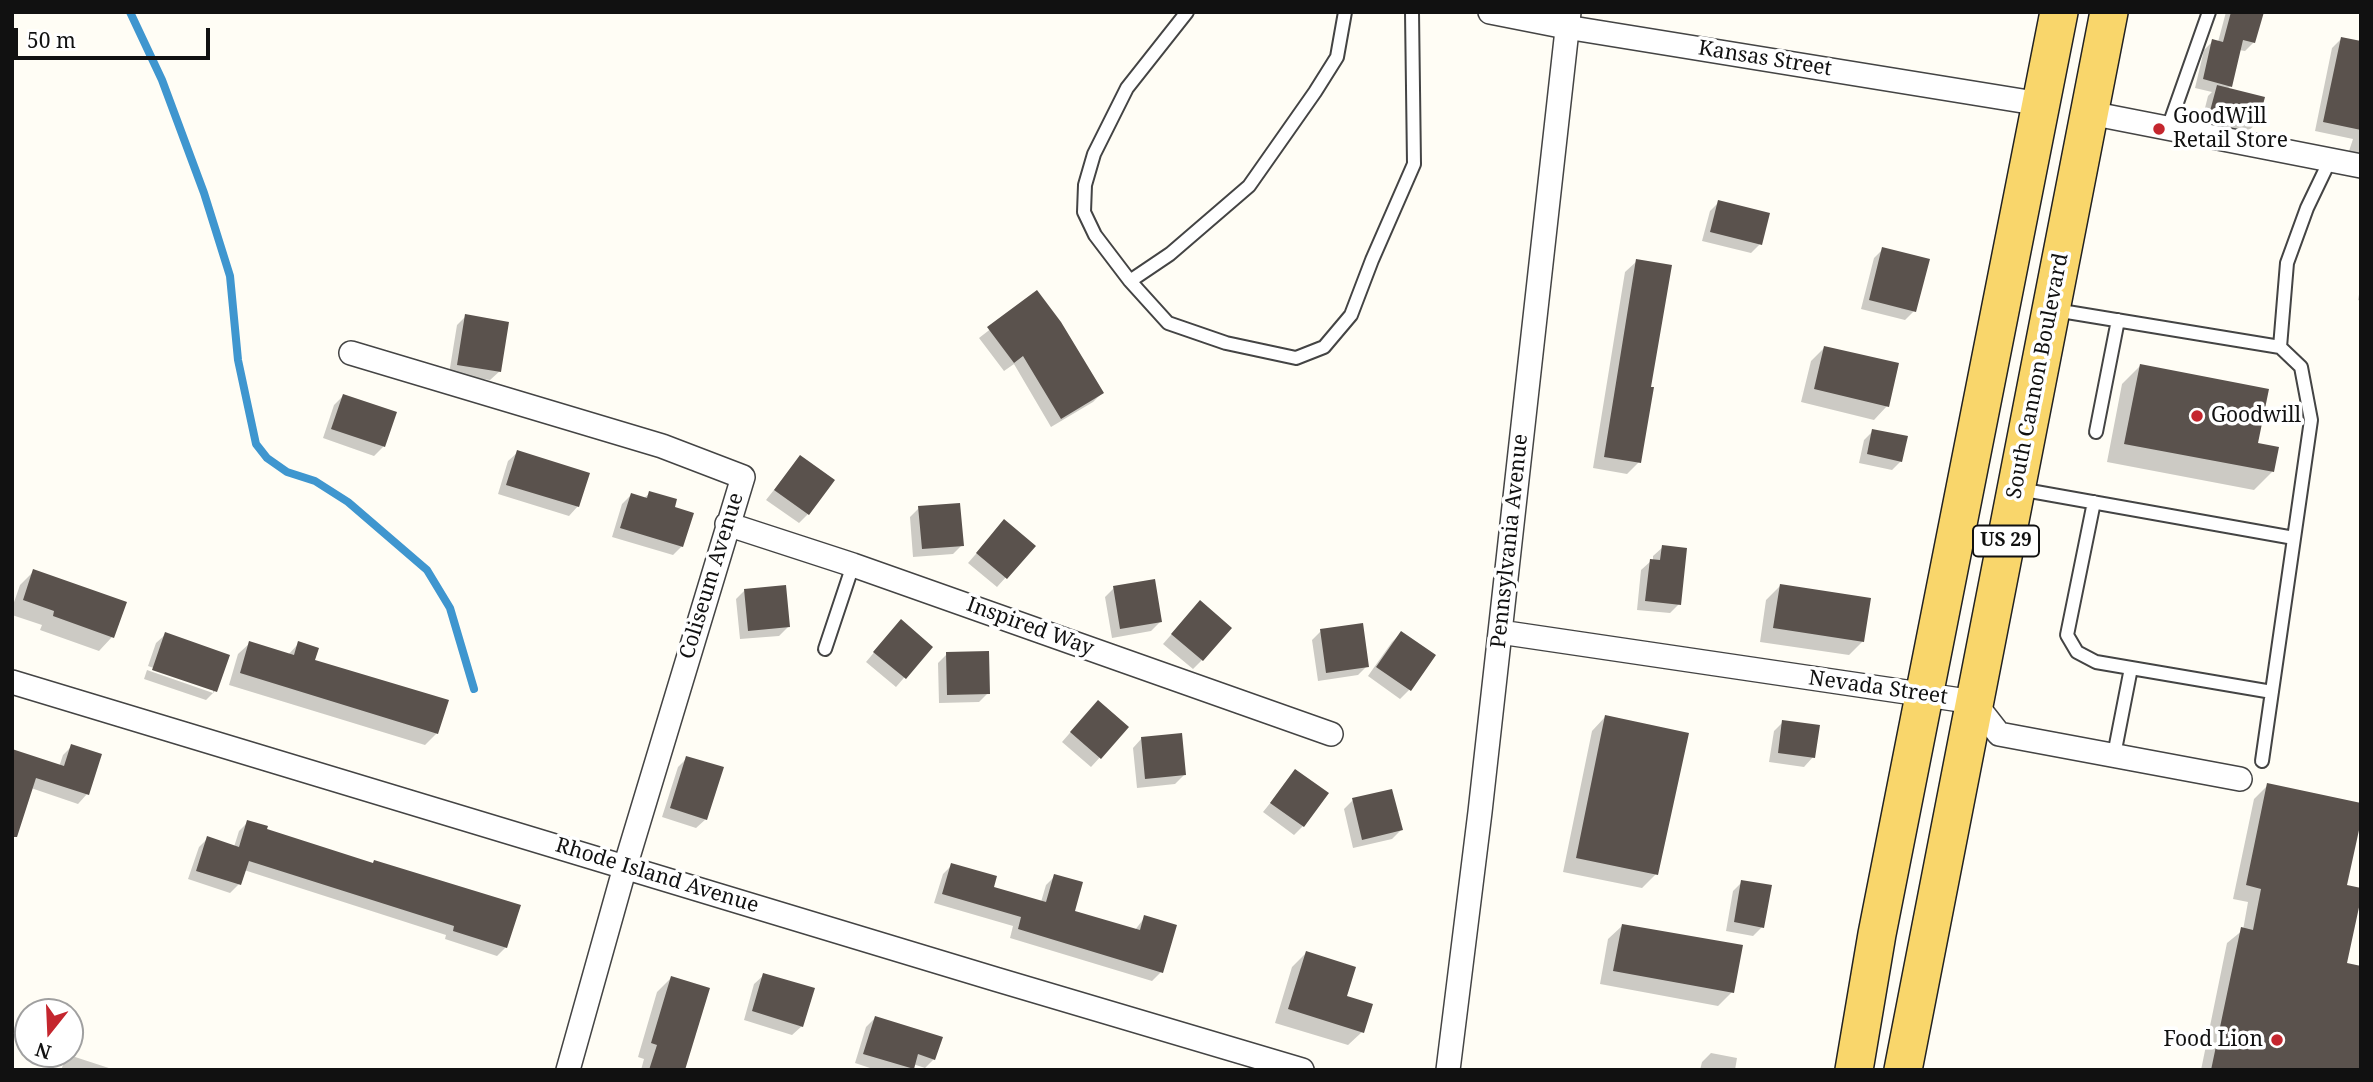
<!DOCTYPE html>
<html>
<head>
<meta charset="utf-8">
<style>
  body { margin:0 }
  #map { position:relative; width:2373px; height:1082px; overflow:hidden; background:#fffdf5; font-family:"Noto Serif",serif }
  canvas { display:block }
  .frame { position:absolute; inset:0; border:14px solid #111; pointer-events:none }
  .north { position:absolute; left:14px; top:998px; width:70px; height:70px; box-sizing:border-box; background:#fff; border:2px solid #a0a0a0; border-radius:50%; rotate:198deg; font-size:19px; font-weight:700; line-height:28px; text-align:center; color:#111 }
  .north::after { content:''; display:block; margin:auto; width:24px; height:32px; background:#c4262e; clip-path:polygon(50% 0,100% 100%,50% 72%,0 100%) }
  .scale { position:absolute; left:14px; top:28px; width:196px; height:32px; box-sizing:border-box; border:4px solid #111; border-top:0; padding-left:9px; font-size:21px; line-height:24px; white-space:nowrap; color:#111; -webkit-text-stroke:5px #fff; paint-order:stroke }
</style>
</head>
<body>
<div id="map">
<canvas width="2373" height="1082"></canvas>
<div class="frame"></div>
<div class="north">N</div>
<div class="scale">50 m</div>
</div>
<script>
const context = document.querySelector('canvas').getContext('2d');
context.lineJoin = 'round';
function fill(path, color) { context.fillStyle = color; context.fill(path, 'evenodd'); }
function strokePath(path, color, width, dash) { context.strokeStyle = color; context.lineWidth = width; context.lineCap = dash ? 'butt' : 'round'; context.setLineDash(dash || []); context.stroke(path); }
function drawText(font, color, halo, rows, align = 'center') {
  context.font = font + ' "Noto Serif",serif'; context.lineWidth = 7; context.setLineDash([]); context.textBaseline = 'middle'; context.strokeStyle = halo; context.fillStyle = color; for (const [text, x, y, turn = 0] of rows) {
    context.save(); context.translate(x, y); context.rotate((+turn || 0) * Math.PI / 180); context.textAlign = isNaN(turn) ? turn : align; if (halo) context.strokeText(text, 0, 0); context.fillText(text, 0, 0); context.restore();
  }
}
const shadow = new Path2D(`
  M 2226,12 L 2262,12 L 2254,42 L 2245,51 L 2239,50 L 2231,86 L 2227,89 L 2257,123 L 2247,132 L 2202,120 L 2208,96 L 2212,92 L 2195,88 L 2204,50 L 2213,41 L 2218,42 Z
  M 2341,39 L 2361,42 L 2361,157 L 2348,154 L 2353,139 L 2315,131 L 2332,48 Z
  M 1719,202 L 1760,244 L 1751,253 L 1702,241 L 1710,211 Z
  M 1883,249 L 1914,311 L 1905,320 L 1861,309 L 1874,258 Z
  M 1637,261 L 1639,462 L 1627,474 L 1593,468 L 1625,272 Z
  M 2361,283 L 2361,301 L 2358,300 Z
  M 1037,293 L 1102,393 L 1093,402 L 1051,427 L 1014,364 L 1004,371 L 979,338 Z
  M 466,316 L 500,371 L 490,380 L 449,374 L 457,325 Z
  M 1825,347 L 1887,406 L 1874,420 L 1801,402 L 1811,361 Z
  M 2140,366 L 2256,444 L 2272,472 L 2254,490 L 2107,462 L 2122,384 Z
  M 343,396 L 395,414 L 383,447 L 374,456 L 323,438 L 334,405 Z
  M 1873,431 L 1901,461 L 1892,470 L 1859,463 L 1864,440 Z
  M 518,452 L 578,506 L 569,516 L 498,494 L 508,461 Z
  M 800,457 L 808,514 L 799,523 L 766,500 Z
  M 650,493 L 673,508 L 682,546 L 673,555 L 612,537 L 622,504 L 631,495 L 643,499 Z
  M 919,508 L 962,545 L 953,554 L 913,557 L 910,517 Z
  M 996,531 L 1034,546 L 997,587 L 968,563 Z
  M 1663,547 L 1679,604 L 1670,613 L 1637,610 L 1641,570 L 1651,561 L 1653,561 L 1653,556 Z
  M 34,571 L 112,637 L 99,651 L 40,630 L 42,625 L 12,615 L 12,608 L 20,585 Z
  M 1780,586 L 1863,641 L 1849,655 L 1760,642 L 1766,600 Z
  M 1114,588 L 1160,622 L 1151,631 L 1112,638 L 1105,597 Z
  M 745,590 L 788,627 L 779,636 L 740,639 L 736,599 Z
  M 1191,612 L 1202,660 L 1193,669 L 1163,644 Z
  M 892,631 L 931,647 L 896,687 L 866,662 Z
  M 1321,631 L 1367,666 L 1358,675 L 1318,681 L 1312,640 Z
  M 1401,633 L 1409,690 L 1400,699 L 1368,676 L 1392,642 Z
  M 166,634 L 215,691 L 206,700 L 144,679 L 147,670 L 213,693 L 213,689 L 148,666 L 156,643 Z
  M 250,643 L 288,655 L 299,643 L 313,661 L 437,733 L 425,745 L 229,685 L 238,654 Z
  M 947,654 L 988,693 L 979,702 L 939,703 L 938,663 Z
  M 1089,711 L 1127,728 L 1091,767 L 1062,742 Z
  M 1605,717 L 1656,874 L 1642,888 L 1563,872 L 1592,731 Z
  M 1783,722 L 1813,757 L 1804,767 L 1769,762 L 1774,731 Z
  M 1142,738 L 1184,775 L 1175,784 L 1137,788 L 1133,748 Z
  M 72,746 L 100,755 L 87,794 L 78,804 L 31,788 L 12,752 L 59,767 L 63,755 Z
  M 687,758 L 706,819 L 696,828 L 662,817 L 678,767 Z
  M 1296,771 L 1303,826 L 1294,835 L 1263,812 Z
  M 2268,785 L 2345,887 L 2345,965 L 2361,1070 L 2201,1070 L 2227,943 L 2243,930 L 2248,902 L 2233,899 L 2254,799 Z
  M 1353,800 L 1401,830 L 1392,839 L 1353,848 L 1344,809 Z
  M 248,822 L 265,830 L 506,947 L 497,956 L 445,939 L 446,935 L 244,870 L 239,884 L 230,893 L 188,879 L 199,847 L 208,838 L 234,847 L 239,831 Z
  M 952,865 L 992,888 L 1041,902 L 1046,885 L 1055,876 L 1073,912 L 1135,930 L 1145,917 L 1161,972 L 1152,981 L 1010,938 L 1013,926 L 934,903 L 943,874 Z
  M 1742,882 L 1762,927 L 1753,936 L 1726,931 L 1733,891 Z
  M 1622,926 L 1732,992 L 1718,1006 L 1600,984 L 1608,939 Z
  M 1306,953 L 1345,997 L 1362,1032 L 1348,1045 L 1275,1023 L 1292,967 Z
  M 764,975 L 802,1026 L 792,1035 L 744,1020 L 754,984 Z
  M 671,978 L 684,1070 L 641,1070 L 644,1059 L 638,1057 L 657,992 Z
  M 875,1018 L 934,1059 L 925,1068 L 913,1064 L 911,1070 L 876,1070 L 855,1063 L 866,1027 Z
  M 1711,1053 L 1737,1058 L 1735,1070 L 1700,1070 L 1702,1062 Z
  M 72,1056 L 115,1070 L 61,1070 L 63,1065 Z`);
const stream = new Path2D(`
  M 130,12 L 162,80 L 204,193 L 230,276 L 238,360 L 256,444 L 267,458 L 287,472 L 315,481 L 348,502 L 427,570 L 450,608 L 474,689`);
const building = new Path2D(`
  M 2231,12 L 2264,12 L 2255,43 L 2243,40 L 2232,87 L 2203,79 L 2212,39 L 2223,42 Z
  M 2341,37 L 2361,41 L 2361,130 L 2323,122 Z
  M 2217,85 L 2265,97 L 2258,124 L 2210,111 Z
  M 1718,200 L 1770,213 L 1762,245 L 1710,232 Z
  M 1882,247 L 1930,259 L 1916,312 L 1869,300 Z
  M 1636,259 L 1672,265 L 1651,387 L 1654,387 L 1641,463 L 1604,457 Z
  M 1037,290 L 1061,322 L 1104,393 L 1061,419 L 1023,356 L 1014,363 L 987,327 Z
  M 465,314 L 509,322 L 501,372 L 457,365 Z
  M 1824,346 L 1899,363 L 1889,407 L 1814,389 Z
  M 2140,364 L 2269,389 L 2258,443 L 2279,447 L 2274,472 L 2124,444 Z
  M 343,394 L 397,412 L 385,447 L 331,429 Z
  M 1872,429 L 1908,436 L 1902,462 L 1867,454 Z
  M 517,450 L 590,473 L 579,507 L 506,485 Z
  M 800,455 L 835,480 L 809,515 L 774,490 Z
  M 649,491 L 677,499 L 675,507 L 694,513 L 683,547 L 620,528 L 631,493 L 647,498 Z
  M 960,503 L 964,546 L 922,549 L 918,506 Z
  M 1004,519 L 1036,546 L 1007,579 L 976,553 Z
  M 1662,545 L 1687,548 L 1681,605 L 1645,601 L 1650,559 L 1660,560 Z
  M 33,569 L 127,602 L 114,638 L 53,616 L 54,611 L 23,600 Z
  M 1155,579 L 1162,622 L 1120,629 L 1113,586 Z
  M 1780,584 L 1871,598 L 1864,642 L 1773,628 Z
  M 786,585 L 790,627 L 748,631 L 744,589 Z
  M 1200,600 L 1232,628 L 1203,661 L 1171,634 Z
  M 901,619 L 933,647 L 906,679 L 873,652 Z
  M 1363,623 L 1369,667 L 1326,673 L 1320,629 Z
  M 1401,631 L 1436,655 L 1411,691 L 1376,667 Z
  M 165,632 L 230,655 L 217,692 L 152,670 Z
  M 249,641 L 294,655 L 298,641 L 319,648 L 315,660 L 449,700 L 438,734 L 240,673 Z
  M 989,651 L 990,694 L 947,695 L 946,652 Z
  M 1098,700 L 1129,727 L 1101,759 L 1070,732 Z
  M 1605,715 L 1689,733 L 1658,875 L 1576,858 Z
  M 1782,720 L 1820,725 L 1815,758 L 1778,753 Z
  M 1182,733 L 1186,775 L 1145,779 L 1141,737 Z
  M 71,744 L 102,754 L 89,795 L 36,778 L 17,837 L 12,837 L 12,749 L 64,766 Z
  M 686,756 L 724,767 L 707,820 L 670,808 Z
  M 1295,769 L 1329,793 L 1304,827 L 1270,803 Z
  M 2267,783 L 2361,803 L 2361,821 L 2347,885 L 2361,888 L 2361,898 L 2347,963 L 2361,966 L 2361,1070 L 2211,1070 L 2241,927 L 2253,930 L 2261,889 L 2246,885 Z
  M 1392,789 L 1403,830 L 1362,840 L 1352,798 Z
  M 247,820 L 268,826 L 267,829 L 373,863 L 374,860 L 521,905 L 507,948 L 453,931 L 454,926 L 249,861 L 241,885 L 196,871 L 207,836 L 239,847 Z
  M 951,863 L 997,876 L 994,887 L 1046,902 L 1054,874 L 1083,882 L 1075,911 L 1140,930 L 1144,915 L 1177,925 L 1163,973 L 1018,929 L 1021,917 L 942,894 Z
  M 1741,880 L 1772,885 L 1764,928 L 1734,922 Z
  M 1622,924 L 1743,945 L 1734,993 L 1613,971 Z
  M 1306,951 L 1356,967 L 1347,996 L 1373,1004 L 1364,1033 L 1288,1009 Z
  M 763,973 L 815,988 L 803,1027 L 752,1011 Z
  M 671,976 L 710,988 L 685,1070 L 649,1070 L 657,1045 L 651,1043 Z
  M 875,1016 L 943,1037 L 935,1060 L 918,1054 L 914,1069 L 863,1054 Z`);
const service = new Path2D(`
  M 1187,12 L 1127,88 L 1094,154 L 1085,185 L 1084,212 L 1095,235 L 1130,281 L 1168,323 L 1226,343 L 1296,358 L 1324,347 L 1351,315 L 1372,260 L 1414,164 L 1412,12
  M 2168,128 L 2209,12
  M 1130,281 L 1170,254 L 1249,186 L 1315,92 L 1337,57 L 1345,12
  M 2055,310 L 2280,347 L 2301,367 L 2311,420 L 2262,761
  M 2280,347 L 2287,263 L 2307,208 L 2330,160
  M 2096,432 L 2118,320
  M 2019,489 L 2294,538
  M 2094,502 L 2067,635 L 2077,652 L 2096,662 L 2272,692
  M 825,649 L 853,565
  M 2114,755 L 2131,668`);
const minor = new Path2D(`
  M 1490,12 L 1566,27 L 2041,104
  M 2090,113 L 2361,166
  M 351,353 L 662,446 L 743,477 L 625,867 L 568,1070
  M 727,524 L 853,565 L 1331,734
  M 1500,632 L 1974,702 L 1999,734 L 2240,779
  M 12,682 L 995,979 L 1302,1070
  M 1448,1070 L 1480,812 L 1569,12`);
const primary = new Path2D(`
  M 1854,1070 L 1877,934 L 2059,12
  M 1903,1070 L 2109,12`);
const markers = [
  [2159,129,7,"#c4262e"],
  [2197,416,7,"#c4262e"],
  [2277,1040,7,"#c4262e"]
];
const shields = [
  [2006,541,66]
];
const shieldNames = [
  ["US 29",2006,541]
];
const streetNames = [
  ["Kansas Street",1765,59,9],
  ["South Cannon Boulevard",2038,376,-79],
  ["Pennsylvania Avenue",1510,541,-84],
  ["Coliseum Avenue",712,576,-73],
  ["Inspired Way",1030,627,20],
  ["Nevada Street",1878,688,8],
  ["Rhode Island Avenue",657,876,17]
];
const poiNames = [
  ["GoodWill",2173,117],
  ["Retail Store",2173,141],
  ["Goodwill",2211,416],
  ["Food Lion",2263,1040,"right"]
];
fill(shadow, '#0003');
strokePath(stream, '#3f96cf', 8);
fill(building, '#5a524d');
strokePath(service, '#444', 16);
strokePath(minor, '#444', 26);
strokePath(primary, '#222', 40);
strokePath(service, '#fff', 12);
strokePath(minor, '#fff', 23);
strokePath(primary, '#f9d66b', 37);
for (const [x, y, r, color] of markers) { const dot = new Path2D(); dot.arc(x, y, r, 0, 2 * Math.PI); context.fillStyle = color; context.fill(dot); strokePath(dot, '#fff', 2.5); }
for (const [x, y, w] of shields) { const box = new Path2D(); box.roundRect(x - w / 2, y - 15.5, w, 31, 5); context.fillStyle = '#fff'; context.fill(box); strokePath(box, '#111', 2); }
drawText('bold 19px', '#111', null, shieldNames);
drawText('21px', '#111', '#fff', streetNames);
drawText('21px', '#111', '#fff', poiNames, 'left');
</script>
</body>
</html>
